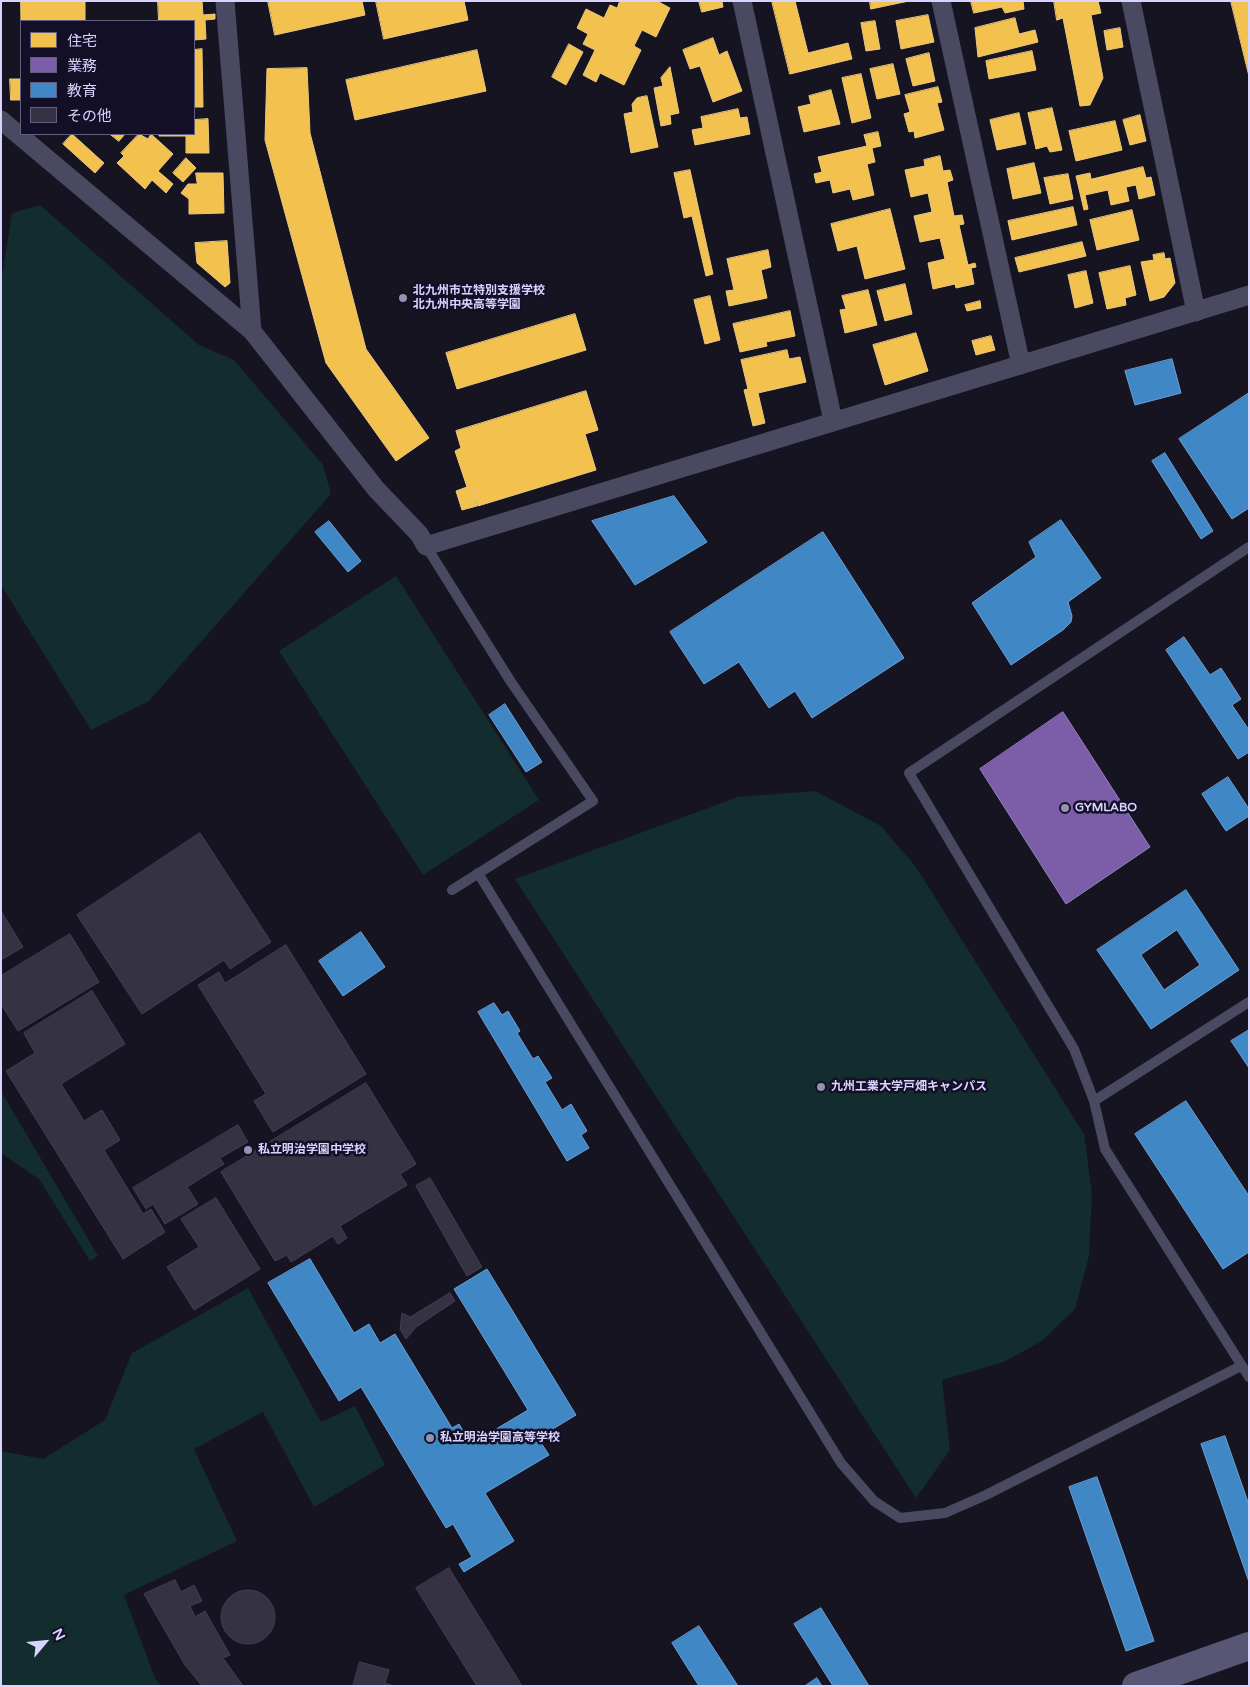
<!DOCTYPE html>
<html>
<head>
<meta charset="utf-8">
<style>
  body { margin:0 }
  #map { position:relative; width:1250px; height:1687px; overflow:hidden; background:#161421; font-family:"Varela Round","Noto Sans JP",sans-serif }
  canvas { display:block }
  .frame { position:absolute; inset:0; border:2px solid #d9d4ff; pointer-events:none }
  .legend { position:absolute; left:20px; top:20px; width:175px; height:115px; box-sizing:border-box; background:#130f26; border:1px solid #625e7d; margin:0; padding:6px 9px; list-style:none; font-size:15px; color:#d9d4ff }
  .legend li { display:flex; align-items:center; gap:10px; height:25px }
  .legend b { width:25px; border:1px solid #625e7d }
  .north { position:absolute; left:20px; top:1617px; width:50px; height:50px; -webkit-text-stroke:4px #130f26; paint-order:stroke; rotate:62deg; font-size:14px; font-weight:700; line-height:20px; text-align:center; color:#d9d4ff }
  .north::after { content:''; display:block; margin:auto; width:18px; height:22px; background:#d9d4ff; clip-path:polygon(50% 0,100% 100%,50% 72%,0 100%) }
</style>
</head>
<body>
<div id="map">
<canvas width="1250" height="1687"></canvas>
<div class="frame"></div>
<ul class="legend">
<li><b style="height:14px;background:#f2c14e"></b>住宅</li>
<li><b style="height:14px;background:#7b5ea7"></b>業務</li>
<li><b style="height:14px;background:#3f88c5"></b>教育</li>
<li><b style="height:14px;background:#343243"></b>その他</li>
</ul>
<div class="north">N</div>
</div>
<script>
const context = document.querySelector('canvas').getContext('2d');
context.lineJoin = 'round';
function fill(path, color) { context.fillStyle = color; context.fill(path, 'evenodd'); }
function strokePath(path, color, width, dash) { context.strokeStyle = color; context.lineWidth = width; context.lineCap = dash ? 'butt' : 'round'; context.setLineDash(dash || []); context.stroke(path); }
function drawText(font, color, halo, rows, align = 'center') {
  context.font = font + ' "Varela Round","Noto Sans JP",sans-serif'; context.lineWidth = 5; context.setLineDash([]); context.textBaseline = 'middle'; context.strokeStyle = halo; context.fillStyle = color; for (const [text, x, y, turn = 0] of rows) {
    context.save(); context.translate(x, y); context.rotate((+turn || 0) * Math.PI / 180); context.textAlign = isNaN(turn) ? turn : align; if (halo) context.strokeText(text, 0, 0); context.fillText(text, 0, 0); context.restore();
  }
}
const green = new Path2D(`
  M 40,205 L 199,345 L 234,360 L 323,465 L 331,494 L 149,701 L 91,730 L 1,585 L 1,282 L 12,213 Z
  M 396,576 L 539,800 L 423,875 L 279,651 Z
  M 815,791 L 881,826 L 916,867 L 1084,1134 L 1092,1193 L 1089,1256 L 1075,1309 L 1042,1341 L 1004,1362 L 942,1380 L 950,1450 L 916,1498 L 515,879 L 738,797 Z
  M 1,1091 L 98,1256 L 90,1261 L 39,1179 L 1,1153 Z
  M 248,1288 L 321,1422 L 355,1406 L 385,1465 L 314,1507 L 263,1412 L 194,1449 L 237,1541 L 124,1595 L 155,1678 L 161,1686 L 1,1686 L 1,1451 L 43,1459 L 105,1420 L 132,1353 Z`);
const homes = new Path2D(`
  M 21,1 L 85,1 L 85,21 L 21,21 L 21,28 Z
  M 158,1 L 202,1 L 203,15 L 215,14 L 215,19 L 205,20 L 206,39 L 194,40 L 194,21 L 159,21 Z
  M 268,1 L 362,1 L 365,15 L 275,35 Z
  M 376,1 L 464,1 L 468,20 L 384,39 Z
  M 620,1 L 657,1 L 670,8 L 656,37 L 642,30 L 634,46 L 641,50 L 624,85 L 600,73 L 596,82 L 583,75 L 595,50 L 583,44 L 588,34 L 577,28 L 586,9 L 604,18 L 610,5 L 617,8 Z
  M 699,1 L 722,1 L 723,7 L 702,12 Z
  M 772,1 L 795,1 L 808,53 L 848,43 L 852,59 L 790,74 Z
  M 870,1 L 909,1 L 871,9 Z
  M 971,1 L 1023,1 L 1024,9 L 1005,13 L 1002,7 L 974,13 Z
  M 1054,1 L 1098,1 L 1101,13 L 1091,15 L 1103,78 L 1090,105 L 1080,106 L 1063,18 L 1057,20 Z
  M 1231,1 L 1249,1 L 1249,76 Z
  M 928,15 L 934,42 L 901,49 L 896,21 Z
  M 1015,18 L 1019,34 L 1035,30 L 1038,42 L 978,57 L 975,28 Z
  M 875,21 L 880,49 L 866,51 L 861,23 Z
  M 1120,28 L 1123,47 L 1107,50 L 1104,31 Z
  M 713,38 L 719,55 L 727,51 L 742,91 L 713,102 L 700,66 L 690,69 L 683,50 Z
  M 569,44 L 583,52 L 566,85 L 552,77 Z
  M 202,49 L 203,107 L 194,107 L 194,50 Z
  M 477,50 L 486,91 L 355,120 L 346,80 Z
  M 1032,51 L 1036,70 L 989,79 L 986,61 Z
  M 929,53 L 935,81 L 913,86 L 906,59 Z
  M 893,64 L 900,94 L 877,99 L 870,69 Z
  M 670,67 L 679,113 L 670,115 L 671,124 L 661,126 L 654,88 L 663,86 L 661,78 Z
  M 307,68 L 310,133 L 366,349 L 429,438 L 396,461 L 326,363 L 265,140 L 267,69 Z
  M 861,74 L 871,118 L 852,123 L 842,78 Z
  M 10,79 L 21,79 L 21,100 L 11,100 Z
  M 938,87 L 942,102 L 937,103 L 944,130 L 915,138 L 914,131 L 909,132 L 904,114 L 910,112 L 905,95 Z
  M 831,90 L 840,124 L 804,132 L 798,107 L 811,104 L 809,96 Z
  M 647,96 L 658,147 L 631,153 L 624,114 L 633,112 L 632,104 L 637,98 Z
  M 1052,108 L 1062,150 L 1050,152 L 1047,146 L 1036,149 L 1028,113 Z
  M 738,109 L 740,118 L 747,117 L 750,134 L 695,145 L 692,130 L 703,128 L 701,117 Z
  M 1019,113 L 1026,144 L 997,150 L 990,120 Z
  M 1140,115 L 1146,141 L 1130,145 L 1123,120 Z
  M 208,119 L 209,153 L 186,153 L 186,136 L 159,136 L 159,134 L 194,134 L 194,120 Z
  M 1115,121 L 1122,150 L 1076,161 L 1069,131 Z
  M 878,132 L 881,146 L 872,148 L 875,162 L 867,164 L 874,195 L 853,200 L 850,189 L 833,193 L 830,180 L 816,183 L 814,174 L 822,172 L 818,157 L 867,146 L 864,135 Z
  M 72,134 L 104,163 L 95,173 L 63,144 Z
  M 110,134 L 125,134 L 119,141 Z
  M 139,134 L 148,139 L 151,134 L 173,154 L 158,171 L 173,184 L 166,193 L 152,180 L 145,189 L 117,163 L 124,156 L 121,153 Z
  M 940,156 L 943,171 L 950,170 L 953,180 L 947,182 L 954,216 L 962,215 L 964,224 L 959,225 L 968,265 L 975,263 L 976,267 L 971,268 L 974,284 L 956,288 L 955,284 L 933,289 L 928,263 L 945,259 L 940,238 L 920,242 L 914,216 L 932,212 L 928,193 L 911,197 L 905,170 L 925,166 L 924,160 Z
  M 186,158 L 196,168 L 183,182 L 173,173 Z
  M 1034,163 L 1041,193 L 1013,199 L 1007,169 Z
  M 1143,167 L 1146,178 L 1151,177 L 1155,195 L 1139,199 L 1136,185 L 1126,187 L 1129,201 L 1111,205 L 1108,190 L 1085,195 L 1088,209 L 1084,210 L 1076,176 L 1090,173 L 1091,179 Z
  M 690,170 L 713,274 L 706,276 L 692,216 L 684,218 L 674,173 Z
  M 196,173 L 223,173 L 224,213 L 189,214 L 189,199 L 181,193 L 188,184 L 197,184 Z
  M 1068,174 L 1073,199 L 1050,204 L 1044,178 Z
  M 1073,207 L 1077,225 L 1012,240 L 1008,221 Z
  M 890,209 L 905,269 L 865,279 L 857,246 L 838,251 L 831,224 Z
  M 1132,210 L 1139,240 L 1097,250 L 1090,220 Z
  M 227,241 L 230,283 L 225,287 L 197,263 L 195,243 Z
  M 1082,242 L 1086,256 L 1019,272 L 1015,258 Z
  M 768,250 L 771,267 L 761,270 L 767,298 L 729,306 L 726,291 L 734,290 L 727,259 Z
  M 1164,253 L 1165,259 L 1170,258 L 1175,283 L 1164,297 L 1150,301 L 1141,262 L 1154,260 L 1153,255 Z
  M 1130,266 L 1136,295 L 1125,298 L 1126,305 L 1107,309 L 1099,273 Z
  M 1086,271 L 1093,303 L 1075,308 L 1068,275 Z
  M 905,284 L 912,314 L 885,321 L 877,291 Z
  M 868,290 L 877,325 L 845,333 L 840,310 L 846,309 L 842,296 Z
  M 710,296 L 720,340 L 705,344 L 694,300 Z
  M 980,301 L 981,308 L 967,311 L 965,305 Z
  M 790,311 L 795,336 L 766,342 L 767,346 L 740,352 L 733,324 Z
  M 575,314 L 586,350 L 457,389 L 446,353 Z
  M 916,333 L 928,371 L 885,385 L 873,345 Z
  M 991,336 L 995,350 L 976,355 L 972,341 Z
  M 787,350 L 789,359 L 800,357 L 806,382 L 758,393 L 765,423 L 753,426 L 744,390 L 748,389 L 741,360 Z
  M 586,391 L 598,430 L 585,434 L 596,470 L 478,506 L 472,487 L 477,506 L 462,510 L 456,491 L 467,487 L 455,451 L 461,448 L 456,431 Z`);
const offices = new Path2D(`
  M 1063,712 L 1150,847 L 1066,904 L 980,769 Z`);
const schools = new Path2D(`
  M 1172,359 L 1181,393 L 1135,405 L 1125,371 Z
  M 1249,393 L 1249,508 L 1232,519 L 1179,439 Z
  M 1165,453 L 1213,531 L 1201,539 L 1152,461 Z
  M 674,496 L 707,542 L 635,585 L 592,521 Z
  M 1061,520 L 1101,578 L 1068,602 L 1072,616 L 1071,622 L 1063,630 L 1011,665 L 972,603 L 1036,557 L 1029,542 Z
  M 329,521 L 361,561 L 348,572 L 315,532 Z
  M 823,532 L 904,658 L 812,718 L 795,691 L 769,708 L 739,662 L 704,684 L 670,632 Z
  M 1184,637 L 1210,675 L 1221,668 L 1241,699 L 1232,705 L 1249,730 L 1249,752 L 1238,759 L 1166,650 Z
  M 505,704 L 542,762 L 526,772 L 489,715 Z
  M 1228,777 L 1249,809 L 1249,816 L 1226,831 L 1202,794 Z
  M 1186,890 L 1239,970 L 1151,1029 L 1097,950 ZM 1177,930 L 1200,965 L 1164,990 L 1141,955 Z
  M 361,932 L 385,967 L 343,996 L 319,961 Z
  M 494,1003 L 502,1015 L 508,1011 L 520,1031 L 517,1033 L 533,1059 L 538,1056 L 552,1078 L 545,1082 L 562,1110 L 571,1104 L 587,1131 L 581,1135 L 589,1148 L 567,1161 L 478,1012 Z
  M 1249,1030 L 1249,1068 L 1231,1041 Z
  M 1186,1101 L 1249,1196 L 1249,1252 L 1223,1269 L 1135,1134 Z
  M 310,1259 L 354,1333 L 369,1324 L 380,1343 L 395,1334 L 452,1428 L 459,1424 L 471,1444 L 528,1410 L 454,1289 L 487,1269 L 576,1415 L 538,1438 L 549,1455 L 485,1493 L 514,1541 L 464,1572 L 459,1564 L 472,1557 L 453,1524 L 446,1528 L 361,1387 L 339,1401 L 268,1283 Z
  M 1225,1436 L 1249,1505 L 1249,1582 L 1201,1444 Z
  M 1097,1477 L 1154,1641 L 1126,1651 L 1069,1487 Z
  M 821,1608 L 869,1686 L 833,1686 L 794,1624 Z
  M 699,1626 L 738,1686 L 699,1686 L 672,1643 Z
  M 817,1678 L 822,1686 L 805,1686 Z`);
const building = new Path2D(`
  M 200,833 L 271,942 L 230,969 L 224,960 L 142,1014 L 77,915 Z
  M 1,911 L 23,947 L 1,960 Z
  M 70,934 L 99,982 L 18,1031 L 1,1004 L 1,976 Z
  M 286,945 L 366,1074 L 273,1132 L 254,1101 L 266,1094 L 198,985 L 219,972 L 225,983 Z
  M 92,991 L 125,1044 L 61,1084 L 84,1121 L 102,1110 L 120,1140 L 104,1150 L 143,1214 L 151,1209 L 165,1232 L 123,1259 L 6,1071 L 35,1053 L 24,1033 Z
  M 366,1083 L 416,1164 L 400,1174 L 407,1185 L 340,1226 L 347,1238 L 338,1244 L 333,1236 L 291,1262 L 287,1255 L 275,1261 L 221,1172 Z
  M 238,1125 L 248,1142 L 220,1158 L 224,1164 L 187,1187 L 198,1204 L 165,1224 L 153,1204 L 146,1209 L 133,1188 Z
  M 430,1178 L 482,1267 L 467,1276 L 416,1186 Z
  M 216,1198 L 260,1269 L 194,1310 L 167,1267 L 199,1247 L 181,1219 Z
  M 450,1293 L 455,1301 L 416,1327 L 406,1339 L 400,1329 L 402,1313 L 410,1317 Z
  M 449,1568 L 522,1686 L 477,1686 L 416,1588 Z
  M 175,1580 L 181,1592 L 194,1585 L 202,1601 L 190,1606 L 195,1617 L 205,1611 L 230,1655 L 223,1658 L 243,1686 L 202,1686 L 185,1665 L 144,1594 Z
  M221 1617a27 27 0 1 1 54 0a27 27 0 1 1-54 0Z
  M 360,1662 L 389,1670 L 385,1683 L 394,1686 L 353,1686 Z`);
const lane = new Path2D(`
  M 426,546 L 511,682 L 593,801 L 452,890
  M 1249,547 L 909,773 L 1074,1049 L 1094,1101 L 1105,1149 L 1249,1377
  M 478,873 L 841,1463 L 874,1501 L 900,1518 L 945,1513 L 986,1495 L 1241,1366
  M 1094,1101 L 1249,1002`);
const street = new Path2D(`
  M 225,1 L 252,331
  M 742,1 L 833,421
  M 941,1 L 1021,365
  M 1131,1 L 1196,312
  M 1,120 L 252,331 L 376,489 L 419,534 L 426,546 L 1249,295`);
const secondary = new Path2D(`
  M 1136,1686 L 1249,1646`);
const markers = [
  [403,298,5,"#9591b1"],
  [1065,808,5,"#9591b1"],
  [821,1087,5,"#9591b1"],
  [248,1150,5,"#9591b1"],
  [430,1438,5,"#9591b1"]
];
const poiNames = [
  ["北九州市立特別支援学校",413,291],
  ["北九州中央高等学園",413,305],
  ["GYMLABO",1075,808],
  ["九州工業大学戸畑キャンパス",831,1087],
  ["私立明治学園中学校",258,1150],
  ["私立明治学園高等学校",440,1438]
];
fill(green, '#132c2d');
fill(homes, '#f2c14e');
strokePath(homes, '#eac783', 1);
fill(offices, '#7b5ea7');
strokePath(offices, '#9781c1', 1);
fill(schools, '#3f88c5');
strokePath(schools, '#6d9fd6', 1);
fill(building, '#343243');
strokePath(building, '#433f54', 1);
strokePath(lane, '#4a4962', 10);
strokePath(street, '#4a4962', 19);
strokePath(secondary, '#575674', 28);
for (const [x, y, r, color] of markers) { const dot = new Path2D(); dot.arc(x, y, r, 0, 2 * Math.PI); context.fillStyle = color; context.fill(dot); strokePath(dot, '#130f26', 2); }
drawText('bold 12px', '#d9d4ff', '#130f26', poiNames, 'left');
</script>
</body>
</html>
